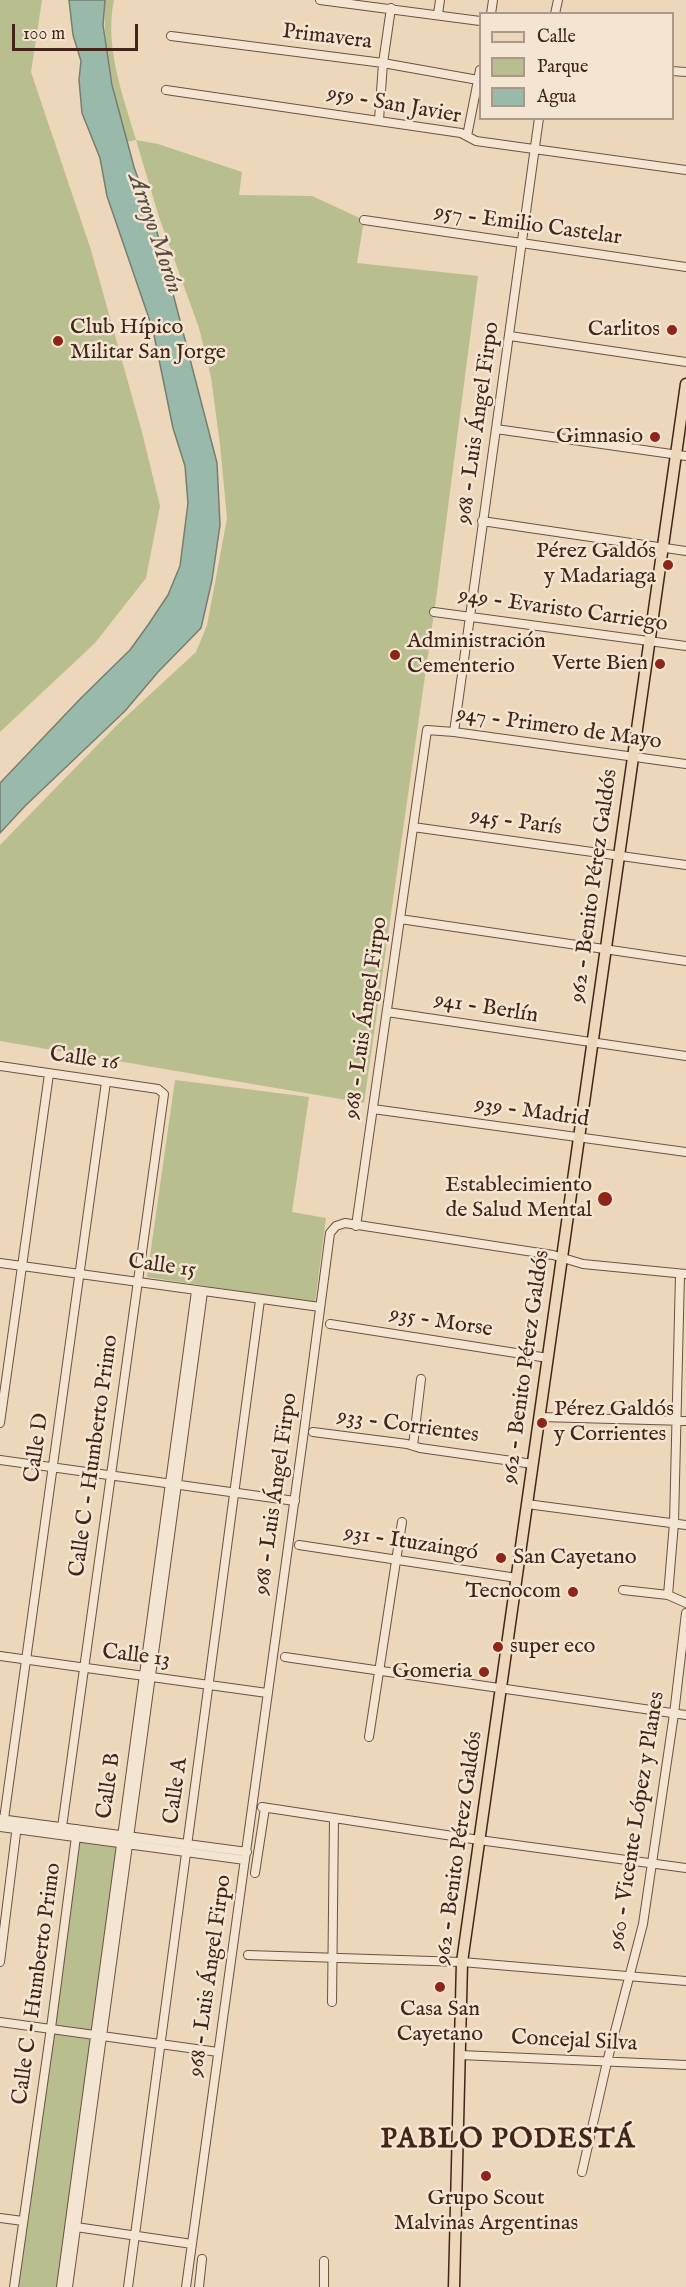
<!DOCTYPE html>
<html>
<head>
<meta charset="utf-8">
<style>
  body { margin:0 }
  #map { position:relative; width:686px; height:2287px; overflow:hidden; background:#ecd7ba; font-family:"IM FELL English",serif }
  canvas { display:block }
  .legend { position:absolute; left:479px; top:12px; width:195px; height:108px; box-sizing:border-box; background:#f3e5d2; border:2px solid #ac9888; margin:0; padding:8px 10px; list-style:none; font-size:18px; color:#422518 }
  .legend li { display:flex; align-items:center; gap:12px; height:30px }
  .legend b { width:30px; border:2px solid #ac9888 }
  .scale { position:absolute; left:12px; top:24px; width:126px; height:27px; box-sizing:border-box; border:3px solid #422518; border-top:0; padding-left:8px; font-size:18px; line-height:21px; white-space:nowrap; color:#422518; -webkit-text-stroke:4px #f3e5d2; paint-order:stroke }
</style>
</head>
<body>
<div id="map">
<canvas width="686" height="2287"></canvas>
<ul class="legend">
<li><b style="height:8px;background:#ecd7ba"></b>Calle</li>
<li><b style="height:16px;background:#b9be8f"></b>Parque</li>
<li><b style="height:16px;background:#99baab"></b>Agua</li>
</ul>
<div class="scale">100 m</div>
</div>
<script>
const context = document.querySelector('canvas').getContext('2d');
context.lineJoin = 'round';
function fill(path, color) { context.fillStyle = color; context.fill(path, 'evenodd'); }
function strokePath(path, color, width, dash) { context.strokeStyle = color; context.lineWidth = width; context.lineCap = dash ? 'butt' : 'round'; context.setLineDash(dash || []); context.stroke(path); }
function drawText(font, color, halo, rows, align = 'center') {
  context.font = font + ' "IM FELL English",serif'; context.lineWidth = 5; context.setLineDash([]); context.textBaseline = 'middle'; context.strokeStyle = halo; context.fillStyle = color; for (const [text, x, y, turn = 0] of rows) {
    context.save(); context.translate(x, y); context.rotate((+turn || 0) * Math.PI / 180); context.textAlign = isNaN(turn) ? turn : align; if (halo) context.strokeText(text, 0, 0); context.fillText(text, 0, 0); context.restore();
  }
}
const green = new Path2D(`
  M 0,0 L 42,0 L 31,72 L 91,250 L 142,432 L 160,506 L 146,578 L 95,643 L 0,732 Z
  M 105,0 L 114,0 C 104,46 123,96 136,140 L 158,144 L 242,172 L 239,195 L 312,196 L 364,220 L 357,263 L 478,276 L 437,592 L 364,1103 L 0,1041 L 0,845 L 118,724 L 196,652 L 207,625 L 218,567 L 227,518 L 220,445 L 211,377 L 199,328 L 159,217 L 136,140 L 127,142 C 115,95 102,49 105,0 Z
  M 175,1080 L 309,1097 L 292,1212 L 326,1218 L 315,1303 L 147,1277 Z
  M 76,1836 L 121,1843 L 61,2287 L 14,2287 Z`);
const water = new Path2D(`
  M 69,0 L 105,0 L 103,25 L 112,85 L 134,167 L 157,232 L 217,463 L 220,525 L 212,580 L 201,628 L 158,672 L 125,711 L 25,806 L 0,833 L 0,783 L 81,698 L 130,650 L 148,625 L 168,595 L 180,566 L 188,503 L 185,466 L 173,428 L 153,330 L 107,196 L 100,158 L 82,113 L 79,80 L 81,61 L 73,35 Z`);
const minor = new Path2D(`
  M 320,0 L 480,21
  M 438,14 L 440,0
  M 491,14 L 493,0
  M 555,14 L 558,0
  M 171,36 L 383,63 L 478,80
  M 672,71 L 686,72
  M 166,90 L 461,133 L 476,141 L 686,170
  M 379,120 L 383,63 L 391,8
  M 467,136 L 480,70
  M 364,220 L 686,267
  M 510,336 L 686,362
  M 496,429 L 686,456
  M 482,521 L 686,551
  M 434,612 L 686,646
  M 454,732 L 539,118
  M 413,827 L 686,865
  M 400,919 L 686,961
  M 387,1012 L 686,1056
  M 0,1066 L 158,1089 L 164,1094 L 62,1827
  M 373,1109 L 686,1152
  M 356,1226 L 427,730 L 454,732 L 686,764
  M 0,1263 L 320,1307
  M 330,1324 L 548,1358
  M 540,1417 L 686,1421
  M 0,1423 L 49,1074
  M 313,1432 L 407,1444 L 420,1448 L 533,1464
  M 413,1446 L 421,1379
  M 0,1460 L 295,1501
  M 527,1504 L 686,1525
  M 299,1545 L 517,1578
  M 623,1590 L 668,1595 L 686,1603
  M 668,1595 L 674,1523 L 680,1274
  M 0,1656 L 267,1693
  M 285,1657 L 686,1715
  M 369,1737 L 402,1522
  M 262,1807 L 479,1840 L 686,1868
  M 0,1819 L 247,1852
  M 4,1819 L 106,1082
  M 0,1827 L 245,1860
  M 255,1873 L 265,1808
  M 248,1955 L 462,1962 L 686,1981
  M 0,1962 L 17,1825
  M 332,2002 L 334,1818
  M 0,2022 L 218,2052
  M 460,2055 L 686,2065
  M 582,2172 L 607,2062 L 643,1924 L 674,1714 L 686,1613
  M 0,2218 L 23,2221
  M 76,2227 L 192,2244
  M 14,2287 L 51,2028 L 77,1829
  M 61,2287 L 196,1291
  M 68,2287 L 203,1292
  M 128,2287 L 260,1300
  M 186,2287 L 304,1431 L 330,1233 L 336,1226 L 345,1223 L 553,1255 L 583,1264 L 686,1274
  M 199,2287 L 202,2259
  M 324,2287 L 324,2261`);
const major = new Path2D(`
  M 454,2287 L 462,1962 L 686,384`);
const markers = [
  [672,330,6,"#8f2418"],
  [58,341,6,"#8f2418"],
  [655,437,6,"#8f2418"],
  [668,565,6,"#8f2418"],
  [395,655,6,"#8f2418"],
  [660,664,6,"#8f2418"],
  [605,1199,8,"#8f2418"],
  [542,1423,6,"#8f2418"],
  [501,1558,6,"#8f2418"],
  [573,1592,6,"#8f2418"],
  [498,1647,6,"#8f2418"],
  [484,1672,6,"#8f2418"],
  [440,1987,6,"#8f2418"],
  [486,2176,6,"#8f2418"]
];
const streetNames = [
  ["Primavera",327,38,7],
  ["959 - San Javier",394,106,10],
  ["957 - Emilio Castelar",528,226,8],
  ["968 - Luis Ángel Firpo",479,423,-82],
  ["949 - Evaristo Carriego",563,611,8],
  ["947 - Primero de Mayo",559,729,8],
  ["945 - París",516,823,8],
  ["962 - Benito Pérez Galdós",595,886,-82],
  ["941 - Berlín",486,1009,9],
  ["968 - Luis Ángel Firpo",367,1018,-82],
  ["Calle 16",84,1060,8],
  ["939 - Madrid",532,1113,8],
  ["Calle 15",162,1267,8],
  ["935 - Morse",441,1323,9],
  ["962 - Benito Pérez Galdós",527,1367,-82],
  ["933 - Corrientes",408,1427,8],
  ["Calle D",38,1448,-82],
  ["Calle C - Humberto Primo",95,1456,-82],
  ["968 - Luis Ángel Firpo",277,1494,-82],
  ["931 - Ituzaingó",411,1544,9],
  ["Calle 13",136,1657,7],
  ["Calle B",110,1786,-82],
  ["Calle A",177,1791,-82],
  ["960 - Vicente López y Planes",638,1821,-81],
  ["962 - Benito Pérez Galdós",460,1848,-82],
  ["968 - Luis Ángel Firpo",211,1976,-82],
  ["Calle C - Humberto Primo",38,1984,-82],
  ["Concejal Silva",574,2042,3]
];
const poiNames = [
  ["Club Hípico",70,328,"left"],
  ["Militar San Jorge",70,353,"left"],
  ["Carlitos",660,330],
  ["Gimnasio",643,437],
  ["Pérez Galdós",656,552],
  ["y Madariaga",656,577],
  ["Administración",407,642,"left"],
  ["Cementerio",407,667,"left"],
  ["Verte Bien",648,664],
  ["Establecimiento",592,1186],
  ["de Salud Mental",592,1211],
  ["Pérez Galdós",554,1410,"left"],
  ["y Corrientes",554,1435,"left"],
  ["San Cayetano",513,1558,"left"],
  ["Tecnocom",561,1592],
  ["super eco",510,1647,"left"],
  ["Gomeria",472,1672],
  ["Casa San",440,2010,"center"],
  ["Cayetano",440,2035,"center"],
  ["Grupo Scout",486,2199,"center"],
  ["Malvinas Argentinas",486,2224,"center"]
];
const waterNames = [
  ["Arroyo Morón",154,234,71]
];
const districtNames = [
  ["PABLO PODESTÁ",508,2141]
];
fill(green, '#b9be8f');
fill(water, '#99baab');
strokePath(water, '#767e70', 1.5);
strokePath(minor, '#6c5240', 10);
strokePath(major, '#422518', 13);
strokePath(minor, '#f3e5d2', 8);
strokePath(major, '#ecd7ba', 10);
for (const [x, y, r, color] of markers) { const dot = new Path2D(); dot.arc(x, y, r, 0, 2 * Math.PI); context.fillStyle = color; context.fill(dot); strokePath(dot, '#f3e5d2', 2); }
drawText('22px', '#422518', '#f3e5d2', streetNames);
drawText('22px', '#422518', '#f3e5d2', poiNames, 'right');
drawText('italic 24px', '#584a3d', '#f3e5d2', waterNames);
context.letterSpacing = '1.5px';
drawText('bold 28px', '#422518', '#f3e5d2', districtNames);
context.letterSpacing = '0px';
</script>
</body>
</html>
